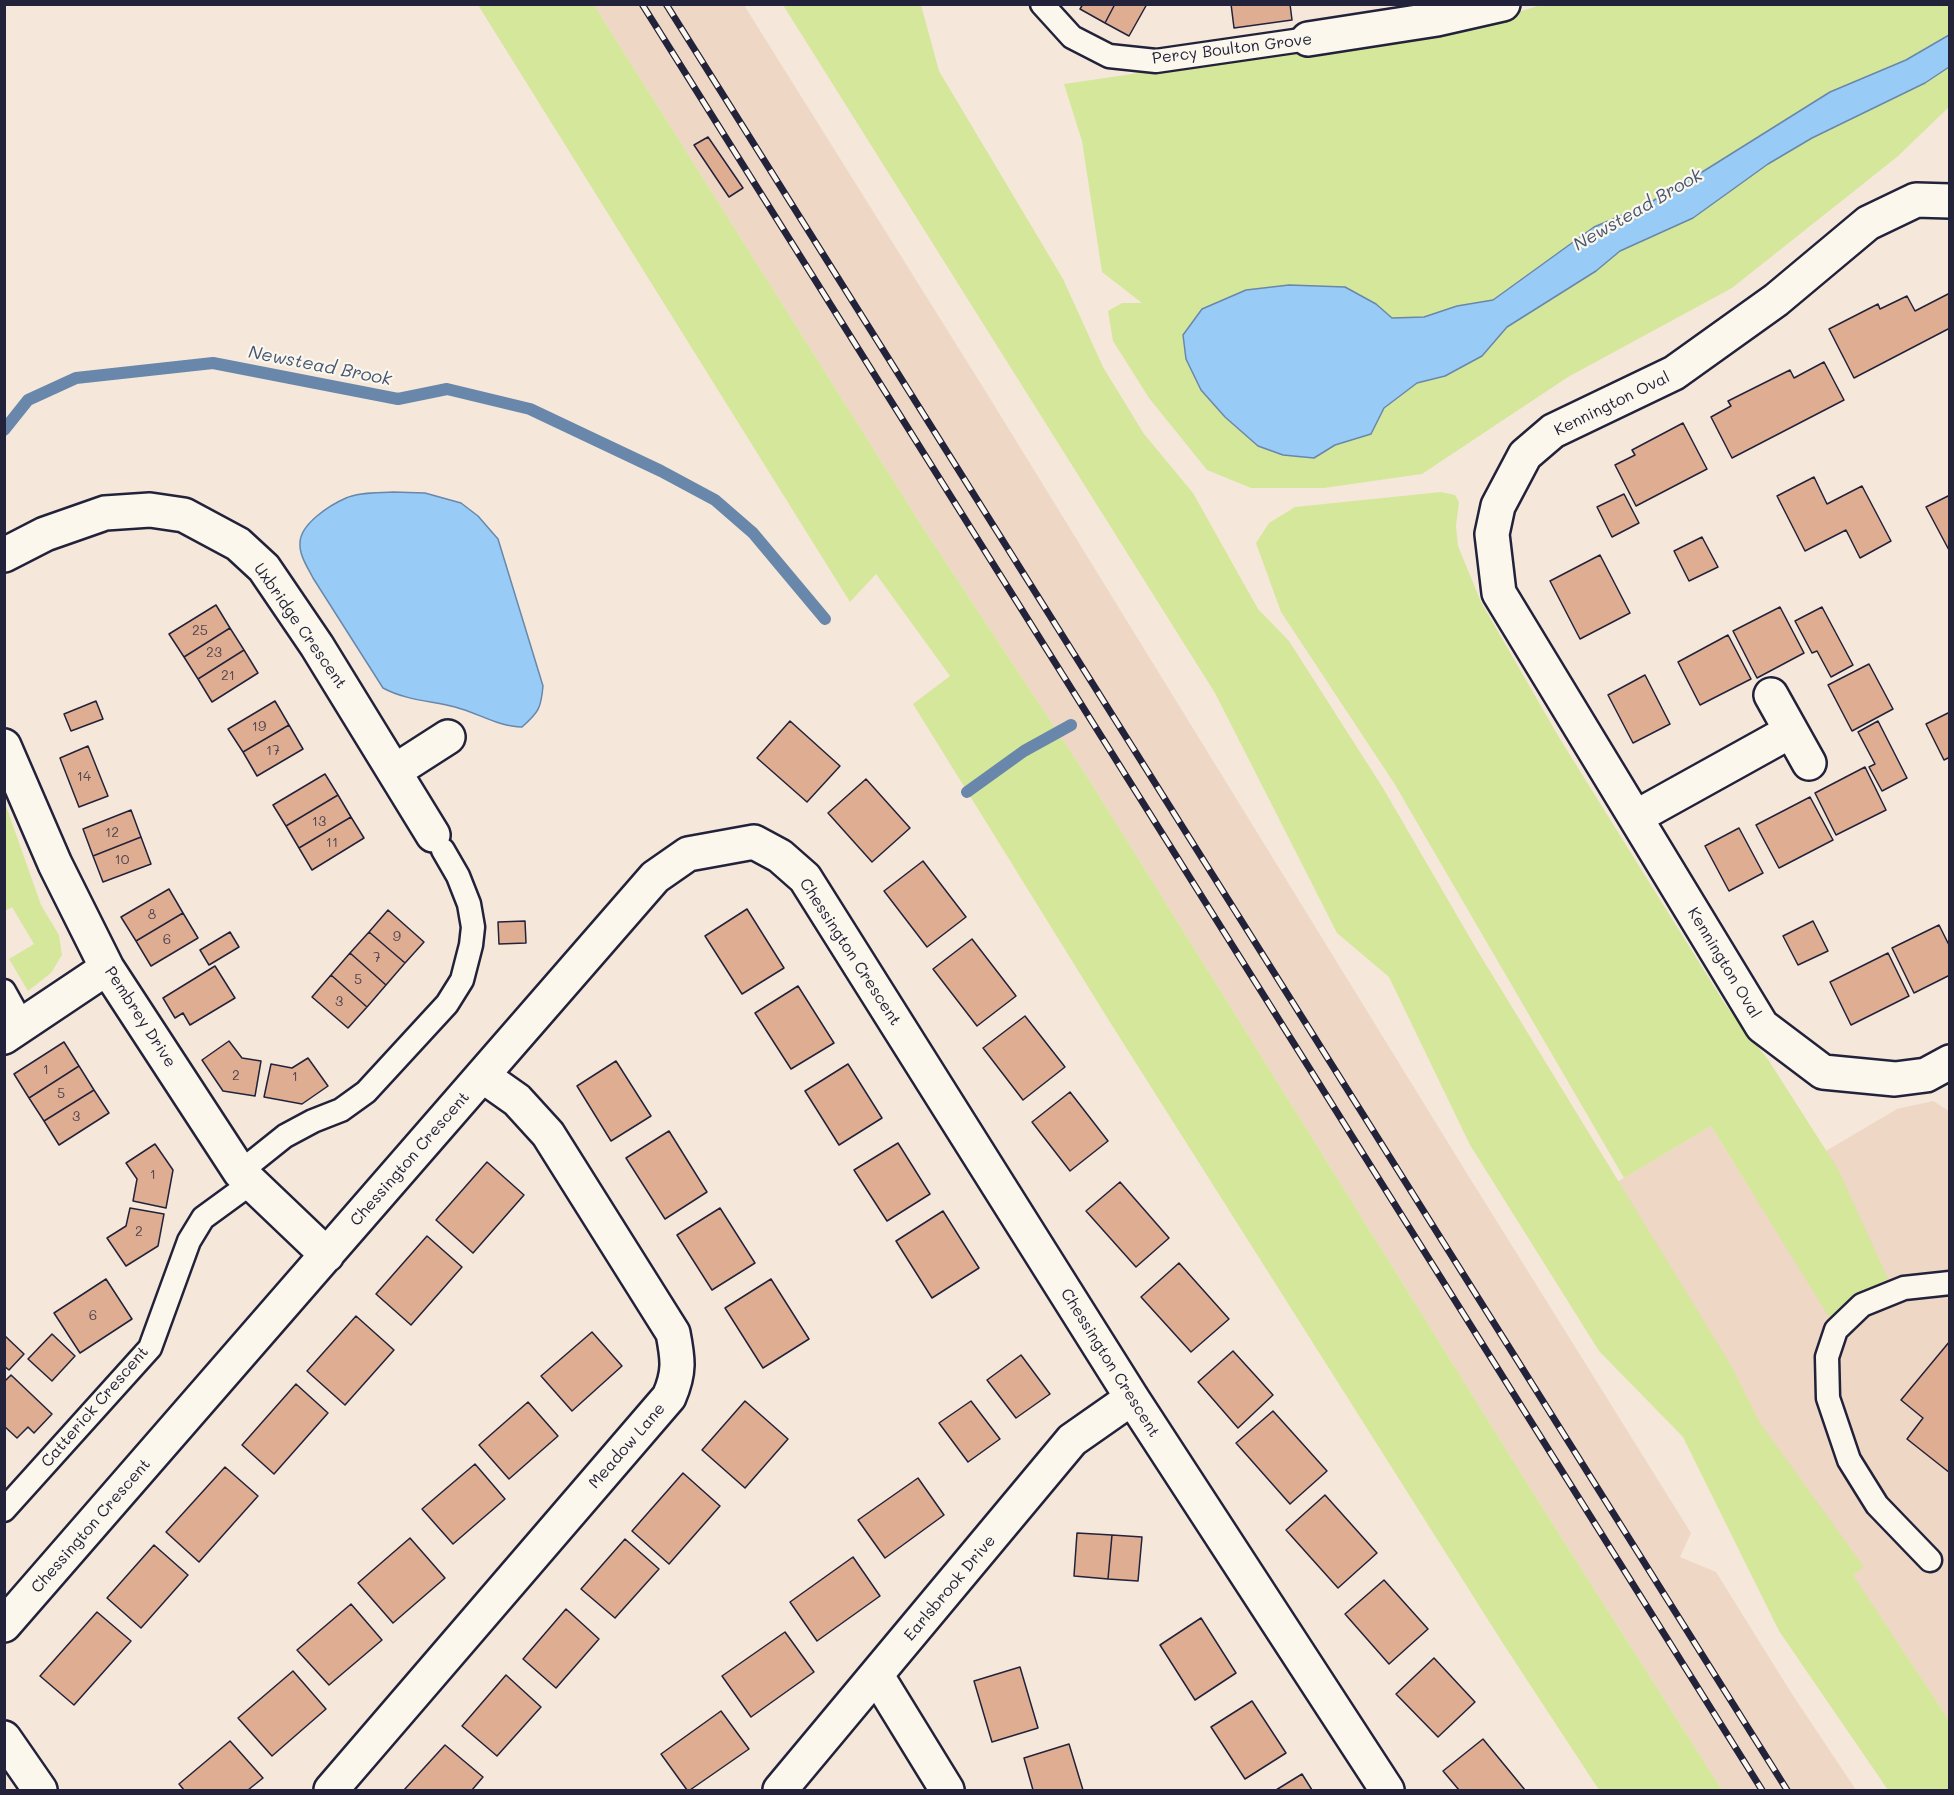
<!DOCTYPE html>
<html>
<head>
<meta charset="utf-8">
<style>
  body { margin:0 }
  #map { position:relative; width:1954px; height:1795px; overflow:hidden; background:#f5e8da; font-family:Mali,sans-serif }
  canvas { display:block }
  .frame { position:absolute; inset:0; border:6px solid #22223b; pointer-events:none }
</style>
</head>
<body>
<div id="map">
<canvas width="1954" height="1795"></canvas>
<div class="frame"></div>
</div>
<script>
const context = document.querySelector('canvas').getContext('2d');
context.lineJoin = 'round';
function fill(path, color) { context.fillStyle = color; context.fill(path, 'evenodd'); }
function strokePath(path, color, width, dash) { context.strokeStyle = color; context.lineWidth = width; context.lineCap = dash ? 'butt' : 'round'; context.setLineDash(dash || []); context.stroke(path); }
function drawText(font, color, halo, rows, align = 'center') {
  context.font = font + ' Mali,sans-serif'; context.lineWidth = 4.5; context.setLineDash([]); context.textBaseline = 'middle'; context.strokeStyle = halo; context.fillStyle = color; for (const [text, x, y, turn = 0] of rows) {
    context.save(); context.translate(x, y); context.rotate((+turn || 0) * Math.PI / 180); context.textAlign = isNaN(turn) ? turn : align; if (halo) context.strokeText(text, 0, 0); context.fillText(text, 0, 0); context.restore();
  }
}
const built = new Path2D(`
  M 594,5 L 744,5 L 986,392 L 1471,1180 L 1691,1533 L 1680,1557 L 1716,1572 L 1790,1691 L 1856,1790 L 1722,1790 L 1542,1507 L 1088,778 L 922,526 Z
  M 1933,1101 L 1949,1111 L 1949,1720 L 1656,1280 L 1602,1191 L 1711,1126 L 1753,1194 L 1897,1109 Z`);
const green = new Path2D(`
  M 478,5 L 594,5 L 922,526 L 1088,778 L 1542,1507 L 1722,1790 L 1599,1790 L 1504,1645 L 1108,1019 L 913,704 L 950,676 L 876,574 L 850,602 Z
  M 783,5 L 921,5 L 939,71 L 1063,279 L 1103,367 L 1144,434 L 1193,493 L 1258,609 L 1289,641 L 1383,788 L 1477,950 L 1732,1367 L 1760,1423 L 1864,1567 L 1853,1575 L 1949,1720 L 1949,1790 L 1888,1790 L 1779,1631 L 1683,1437 L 1599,1351 L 1470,1145 L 1389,977 L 1337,933 L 1215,693 Z
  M 1541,5 L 1949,5 L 1949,35 L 1906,60 L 1830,92 L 1699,174 L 1644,206 L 1594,227 L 1493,300 L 1457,306 L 1424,317 L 1392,318 L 1376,304 L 1201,390 L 1225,417 L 1258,446 L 1314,458 L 1335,445 L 1371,434 L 1384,408 L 1417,383 L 1445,376 L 1482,356 L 1507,327 L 1596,271 L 1620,251 L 1693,218 L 1768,164 L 1812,138 L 1925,83 L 1949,67 L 1949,107 L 1897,157 L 1732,288 L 1568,377 L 1422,474 L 1324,488 L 1251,488 L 1207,470 L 1149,398 L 1113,341 L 1108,311 L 1122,303 L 1142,303 L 1102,272 L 1082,141 L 1064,84 L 1486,22 Z
  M 1441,492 L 1455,495 L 1459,502 L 1456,526 L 1458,546 L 1481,602 L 1560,739 L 1725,1004 L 1769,1061 L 1838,1169 L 1888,1279 L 1829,1317 L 1711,1126 L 1624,1178 L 1394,783 L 1281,612 L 1256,543 L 1269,523 L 1295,507 Z
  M 5,803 L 41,905 L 59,935 L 62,955 L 51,973 L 28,991 L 9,959 L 34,944 L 12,907 L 5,911 Z`);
const water = new Path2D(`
  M 1949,35 L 1949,67 L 1925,83 L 1812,138 L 1768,164 L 1693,218 L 1620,251 L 1596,271 L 1507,327 L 1482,356 L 1445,376 L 1417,383 L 1384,408 L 1371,434 L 1335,445 L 1314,458 L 1283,455 L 1258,446 L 1225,417 L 1201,390 L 1186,359 L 1183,335 L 1202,309 L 1246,290 L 1289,285 L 1345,287 L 1376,304 L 1392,318 L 1424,317 L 1457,306 L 1493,300 L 1594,227 L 1644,206 L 1699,174 L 1830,92 L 1906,60 Z
  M 393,492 L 425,493 L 461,503 L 478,516 L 498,539 L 543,686 C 541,708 539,712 522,727 C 499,727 478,713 455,707 C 431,701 405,700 383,688 L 313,578 C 308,568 299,555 300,543 C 300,524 330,505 346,498 C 359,492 378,493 393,492 Z`);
const stream = new Path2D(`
  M 4,430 L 28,400 L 76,378 L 213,363 L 398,399 L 447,389 L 530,409 L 661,471 L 715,500 L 753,533 L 825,619
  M 967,792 L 1024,751 L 1071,725`);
const building = new Path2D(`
  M 1083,4 L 1115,4 L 1105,23 L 1080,9 Z
  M 1115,4 L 1147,4 L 1129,36 L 1105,23 Z
  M 1231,4 L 1290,4 L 1292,20 L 1234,28 Z
  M 708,137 L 743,188 L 729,197 L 694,145 Z
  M 1950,293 L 1950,328 L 1854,378 L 1829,329 L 1878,304 L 1880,309 L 1907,296 L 1915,311 Z
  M 1824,362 L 1844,400 L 1732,458 L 1711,417 L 1731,406 L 1728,401 L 1790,370 L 1794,378 Z
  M 1683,423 L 1707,469 L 1636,506 L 1615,465 L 1635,455 L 1632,450 Z
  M 1814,477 L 1827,504 L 1862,486 L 1891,541 L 1860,558 L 1846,530 L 1805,551 L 1777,496 Z
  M 1624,494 L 1639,523 L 1612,537 L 1597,507 Z
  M 1950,495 L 1950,552 L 1926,507 Z
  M 1702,537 L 1718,567 L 1689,581 L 1674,551 Z
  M 1600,555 L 1630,613 L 1580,639 L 1550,581 Z
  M 216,605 L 230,628 L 184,657 L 169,634 Z
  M 1780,607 L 1804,653 L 1757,678 L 1733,631 Z
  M 1822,607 L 1853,665 L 1831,677 L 1817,651 L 1812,653 L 1795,621 Z
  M 230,628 L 244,650 L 198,679 L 184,657 Z
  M 1728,635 L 1751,679 L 1700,705 L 1678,662 Z
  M 244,650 L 258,673 L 212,702 L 198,679 Z
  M 1869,664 L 1893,709 L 1852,731 L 1828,685 Z
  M 1645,675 L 1670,724 L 1633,743 L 1608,695 Z
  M 96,701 L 103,719 L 71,731 L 64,714 Z
  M 275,701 L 289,725 L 243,752 L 228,729 Z
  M 1950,712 L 1950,757 L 1944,760 L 1926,724 Z
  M 790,721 L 840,766 L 807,802 L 757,758 Z
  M 1878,721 L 1907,778 L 1882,791 L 1869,767 L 1875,764 L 1858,732 Z
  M 289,725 L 303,749 L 257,776 L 243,752 Z
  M 88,746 L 108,796 L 79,807 L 60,758 Z
  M 1865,767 L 1886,810 L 1836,835 L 1815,793 Z
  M 325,774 L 338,795 L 286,826 L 273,805 Z
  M 866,779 L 910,828 L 872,862 L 828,813 Z
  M 338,795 L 351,817 L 299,848 L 286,826 Z
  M 1810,797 L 1833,840 L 1779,868 L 1756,825 Z
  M 131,810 L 141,837 L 93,856 L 83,829 Z
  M 351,817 L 364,838 L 312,870 L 299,848 Z
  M 1739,828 L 1763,873 L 1729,891 L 1705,846 Z
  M 141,837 L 151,864 L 103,882 L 93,856 Z
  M 923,861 L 966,917 L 927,947 L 884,891 Z
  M 169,889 L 183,913 L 136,941 L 121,917 Z
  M 747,909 L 784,968 L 742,994 L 705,936 Z
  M 388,910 L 424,942 L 405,963 L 369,932 Z
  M 183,913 L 198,938 L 151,966 L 136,941 Z
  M 525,921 L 526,943 L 499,944 L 498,922 Z
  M 1813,921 L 1828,951 L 1798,965 L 1783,936 Z
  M 1939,925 L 1950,947 L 1950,975 L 1914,993 L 1892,948 Z
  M 230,932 L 239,947 L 209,965 L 200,950 Z
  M 369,932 L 405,963 L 386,985 L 350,953 Z
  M 972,939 L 1016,996 L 977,1026 L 933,969 Z
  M 350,953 L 386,985 L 367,1007 L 331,975 Z
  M 1888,953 L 1909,996 L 1851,1025 L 1830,982 Z
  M 215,966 L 235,998 L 190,1025 L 183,1013 L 175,1018 L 163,998 Z
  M 331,975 L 367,1007 L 348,1028 L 312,997 Z
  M 798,986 L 834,1043 L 791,1069 L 755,1013 Z
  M 1025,1016 L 1065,1067 L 1023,1100 L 983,1048 Z
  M 229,1041 L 242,1058 L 261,1061 L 255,1096 L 223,1091 L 202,1060 Z
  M 64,1042 L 79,1066 L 29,1098 L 14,1074 Z
  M 308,1058 L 328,1086 L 302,1104 L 264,1097 L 271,1064 L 292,1068 Z
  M 616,1061 L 651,1116 L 611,1141 L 577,1086 Z
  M 848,1064 L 882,1118 L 839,1145 L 805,1091 Z
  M 79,1066 L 94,1090 L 44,1121 L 29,1098 Z
  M 94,1090 L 109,1113 L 59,1145 L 44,1121 Z
  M 1070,1092 L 1108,1141 L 1070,1171 L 1032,1122 Z
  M 669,1131 L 707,1192 L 665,1219 L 626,1158 Z
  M 898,1143 L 930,1194 L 887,1221 L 854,1170 Z
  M 155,1144 L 173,1170 L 166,1208 L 133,1201 L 137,1179 L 126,1163 Z
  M 487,1162 L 524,1195 L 473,1253 L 436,1220 Z
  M 1120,1182 L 1169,1238 L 1136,1267 L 1086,1211 Z
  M 130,1208 L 164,1214 L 158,1246 L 126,1266 L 107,1238 L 126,1226 Z
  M 720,1208 L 755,1263 L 712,1290 L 677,1235 Z
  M 943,1211 L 979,1268 L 932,1298 L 896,1241 Z
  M 427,1236 L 462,1267 L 411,1325 L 376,1294 Z
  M 1179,1263 L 1229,1319 L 1191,1352 L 1141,1297 Z
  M 106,1279 L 132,1319 L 80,1353 L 54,1313 Z
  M 771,1279 L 809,1339 L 763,1368 L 725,1308 Z
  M 356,1316 L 394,1350 L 345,1405 L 307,1371 Z
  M 592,1332 L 622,1366 L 572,1411 L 541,1376 Z
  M 52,1334 L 75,1356 L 52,1381 L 28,1359 Z
  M 4,1335 L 24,1354 L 9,1370 L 4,1366 Z
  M 1950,1341 L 1950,1473 L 1907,1439 L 1923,1418 L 1901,1400 Z
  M 1233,1351 L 1273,1395 L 1238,1428 L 1198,1382 Z
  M 1021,1355 L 1050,1394 L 1016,1418 L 987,1380 Z
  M 11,1375 L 52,1414 L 34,1433 L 28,1427 L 17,1438 L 4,1426 L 4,1382 Z
  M 296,1384 L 328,1413 L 274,1474 L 242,1445 Z
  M 745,1401 L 788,1439 L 745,1488 L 702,1450 Z
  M 971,1401 L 1000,1439 L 968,1462 L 939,1423 Z
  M 528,1402 L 558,1436 L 509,1479 L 479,1445 Z
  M 1273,1411 L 1327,1471 L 1290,1504 L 1236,1443 Z
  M 475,1464 L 505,1499 L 453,1544 L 422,1509 Z
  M 225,1467 L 258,1496 L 199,1562 L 166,1532 Z
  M 683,1473 L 720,1506 L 669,1564 L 632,1531 Z
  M 918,1478 L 944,1515 L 885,1558 L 858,1520 Z
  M 1325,1495 L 1377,1553 L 1338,1588 L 1286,1530 Z
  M 1077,1533 L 1112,1535 L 1108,1579 L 1074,1576 Z
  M 1112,1535 L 1142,1537 L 1138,1581 L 1108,1579 Z
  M 410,1538 L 445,1578 L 393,1623 L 358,1583 Z
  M 625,1539 L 659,1569 L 615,1618 L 581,1589 Z
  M 154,1545 L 188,1575 L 141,1628 L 107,1598 Z
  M 853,1557 L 880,1596 L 817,1641 L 790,1602 Z
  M 1384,1580 L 1428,1629 L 1389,1664 L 1345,1614 Z
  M 351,1604 L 382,1640 L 329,1685 L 297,1650 Z
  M 566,1609 L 599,1639 L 556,1688 L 523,1659 Z
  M 97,1612 L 131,1641 L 74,1705 L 40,1676 Z
  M 1201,1618 L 1236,1673 L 1195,1700 L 1160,1645 Z
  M 785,1632 L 814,1672 L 751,1717 L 722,1676 Z
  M 1434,1658 L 1475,1702 L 1438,1737 L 1396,1694 Z
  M 1020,1667 L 1038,1728 L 992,1742 L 974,1681 Z
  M 293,1671 L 326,1709 L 272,1756 L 238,1718 Z
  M 506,1675 L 541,1707 L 497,1756 L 462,1726 Z
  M 1252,1701 L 1286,1753 L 1245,1779 L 1211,1727 Z
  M 721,1711 L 749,1749 L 690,1790 L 687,1790 L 661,1754 Z
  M 1483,1739 L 1525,1790 L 1459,1790 L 1443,1771 Z
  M 230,1741 L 263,1778 L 248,1790 L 184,1790 L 179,1784 Z
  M 1069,1744 L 1083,1790 L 1033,1790 L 1024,1758 Z
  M 445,1745 L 483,1777 L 472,1790 L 404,1790 Z
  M 1302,1774 L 1312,1790 L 1276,1790 Z`);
const lane = new Path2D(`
  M 1042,4 L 1072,37 L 1109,56 L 1156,61 L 1308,39
  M 4,991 L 23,1025
  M 240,1172 L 285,1136 L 313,1121 L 341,1110 L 366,1092 L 447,1004 L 462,980 L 471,945 L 473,927 L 469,904 L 458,876 L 443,850
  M 4,1510 L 150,1348 L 189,1241 L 203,1218 L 251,1183
  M 1930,1560 L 1877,1505 L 1849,1460 L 1828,1398 L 1827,1357 L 1836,1330 L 1862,1305 L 1904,1288 L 1950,1283`);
const street = new Path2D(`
  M 1308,39 L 1437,19 L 1503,4
  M 1950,201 L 1916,200 L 1868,223 L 1776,300 L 1674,373 L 1553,431 L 1525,455 L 1498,506 L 1492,534 L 1499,593 L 1762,1026 L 1823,1072 L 1895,1079 L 1926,1075 L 1950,1062
  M 4,555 L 45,534 L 105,513 L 150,510 L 184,515 L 238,544 L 264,568 L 317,646 L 433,835
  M 1771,695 L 1809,763
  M 4,746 L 55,864 L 107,968 L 240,1172 L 327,1255
  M 395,771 L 448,737
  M 1636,817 L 1791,731
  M 4,1037 L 107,968
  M 4,1625 L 655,877 L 688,854 L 754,842 L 780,856 L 805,878 L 1132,1398 L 1387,1790
  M 877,1676 L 947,1790
  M 4,1738 L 40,1790
  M 331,1790 L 669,1397 C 680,1372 678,1359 673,1333 L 548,1134 L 517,1100 L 483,1076
  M 780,1790 L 1072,1440 L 1132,1398`);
const rail = new Path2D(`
  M 642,4 L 1762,1790
  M 666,4 L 1787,1790`);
const numberNames = [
  ["25",200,631],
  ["23",214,653],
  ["21",228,676],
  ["19",259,727],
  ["17",273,751],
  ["14",84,777],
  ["13",319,822],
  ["12",112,833],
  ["11",332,843],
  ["10",122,860],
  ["8",152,915],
  ["9",397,937],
  ["6",167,940],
  ["7",377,958],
  ["5",358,980],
  ["3",339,1002],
  ["1",46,1070],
  ["2",236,1076],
  ["1",295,1077],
  ["5",61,1094],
  ["3",76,1117],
  ["1",153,1175],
  ["2",139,1232],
  ["6",93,1316]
];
const streetNames = [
  ["Percy Boulton Grove",1232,49,-7],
  ["Kennington Oval",1612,404,-26],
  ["Uxbridge Crescent",300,626,55],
  ["Chessington Crescent",850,952,57],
  ["Kennington Oval",1724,963,59],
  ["Pembrey Drive",140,1017,57],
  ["Chessington Crescent",410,1159,-49],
  ["Chessington Crescent",1110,1363,58],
  ["Catterick Crescent",95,1407,-49],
  ["Meadow Lane",627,1446,-49],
  ["Chessington Crescent",91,1526,-49],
  ["Earlsbrook Drive",950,1588,-50]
];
const waterNames = [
  ["Newstead Brook",1638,210,-30],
  ["Newstead Brook",320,366,11]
];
fill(built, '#eed7c4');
fill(green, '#d5e79b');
fill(water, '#98cbf5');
strokePath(water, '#6987ab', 1.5);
strokePath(stream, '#6987ab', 12);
fill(building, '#dfae92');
strokePath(building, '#22223b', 1.5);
strokePath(lane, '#22223b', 27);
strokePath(street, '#22223b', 38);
strokePath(lane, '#fbf7ec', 22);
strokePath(street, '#fbf7ec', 33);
strokePath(rail, '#22223b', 7);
strokePath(rail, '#fbf7ec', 4.5, [14]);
drawText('14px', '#514551', null, numberNames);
drawText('16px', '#22223b', '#fbf7ec', streetNames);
drawText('italic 18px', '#455573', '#fbf7ec', waterNames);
</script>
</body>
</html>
